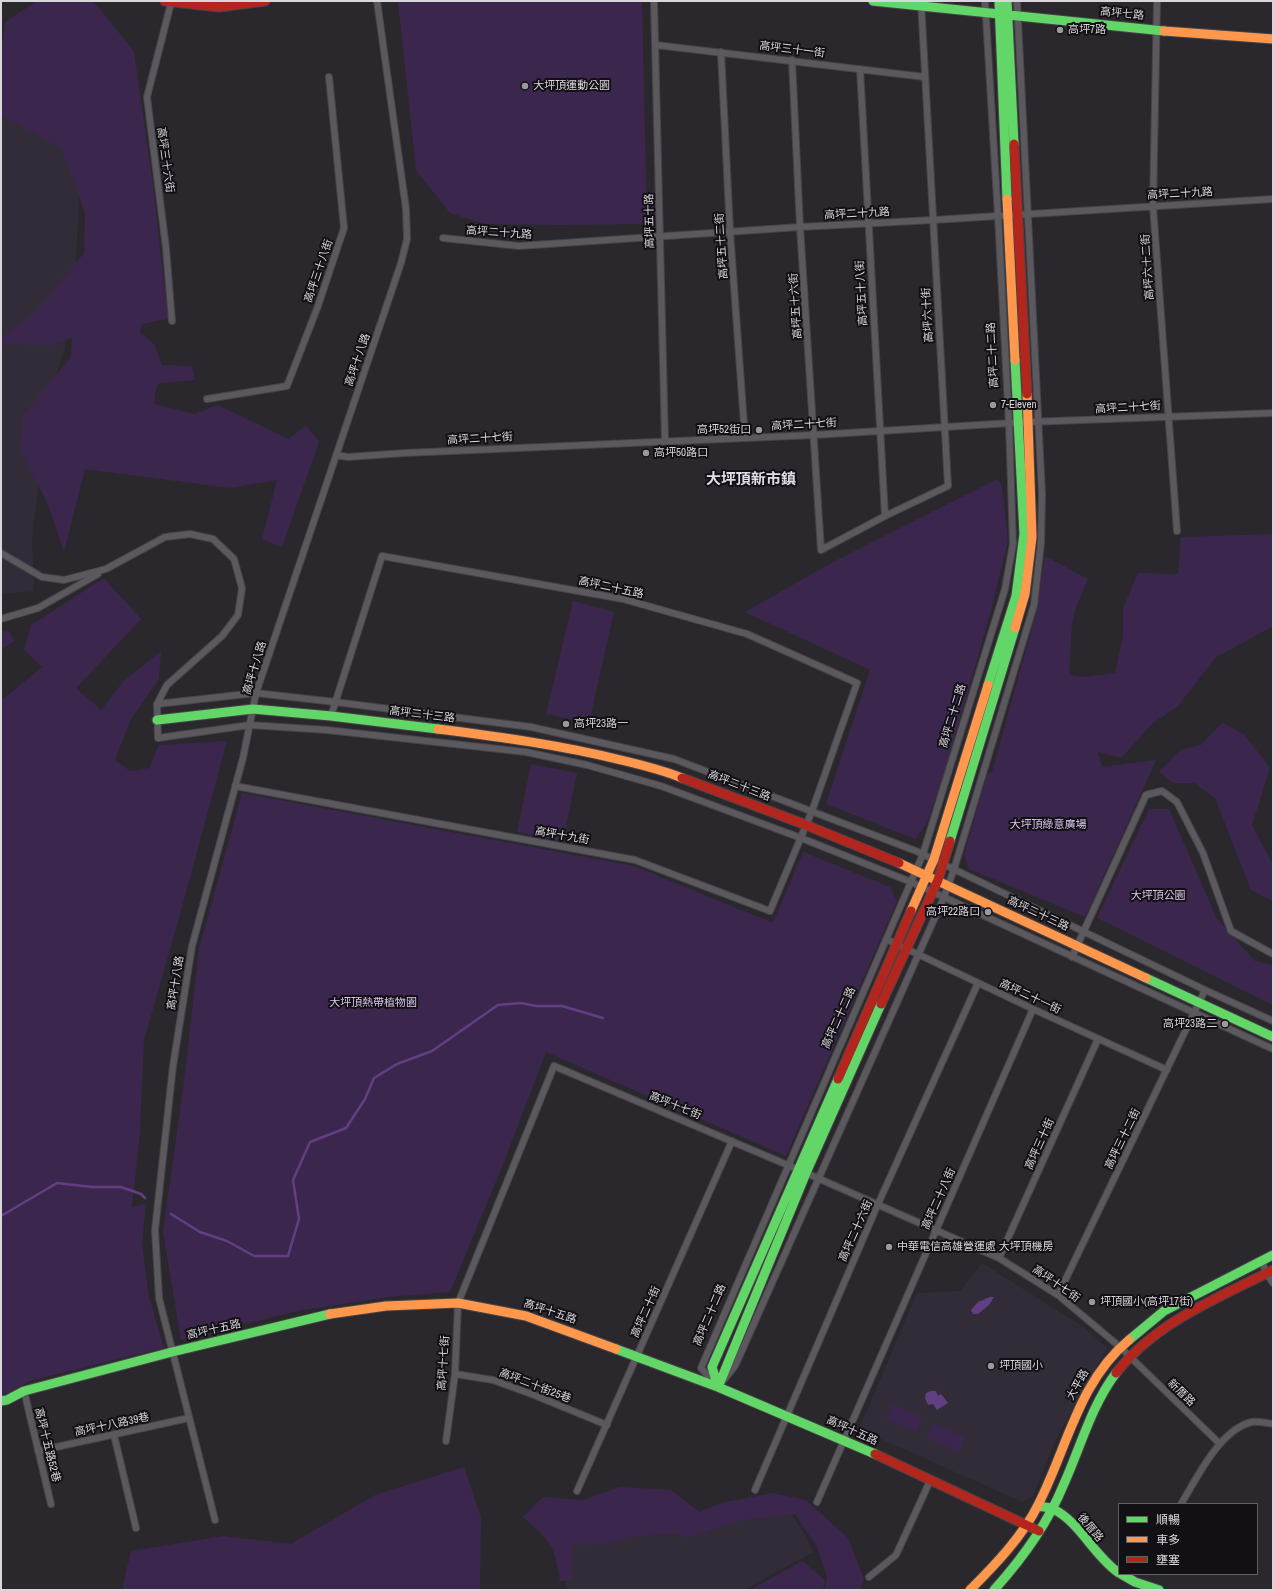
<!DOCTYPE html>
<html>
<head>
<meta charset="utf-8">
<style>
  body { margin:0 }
  #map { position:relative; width:1274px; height:1591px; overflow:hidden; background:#2a282c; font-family:"Archivo Narrow","Noto Sans TC",sans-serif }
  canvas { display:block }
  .frame { position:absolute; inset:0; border:2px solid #d9d6dc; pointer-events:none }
  .legend { position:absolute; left:1118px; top:1503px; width:140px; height:72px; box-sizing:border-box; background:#121014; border:1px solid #625f64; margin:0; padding:5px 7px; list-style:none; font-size:12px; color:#d9d6dc }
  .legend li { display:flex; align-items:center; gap:8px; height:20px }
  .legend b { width:20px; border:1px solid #625f64 }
</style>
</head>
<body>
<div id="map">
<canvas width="1274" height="1591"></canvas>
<div class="frame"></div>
<ul class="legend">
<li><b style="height:5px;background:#63d668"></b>順暢</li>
<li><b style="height:5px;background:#ff974d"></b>車多</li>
<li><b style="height:5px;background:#b3261e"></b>壅塞</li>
</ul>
</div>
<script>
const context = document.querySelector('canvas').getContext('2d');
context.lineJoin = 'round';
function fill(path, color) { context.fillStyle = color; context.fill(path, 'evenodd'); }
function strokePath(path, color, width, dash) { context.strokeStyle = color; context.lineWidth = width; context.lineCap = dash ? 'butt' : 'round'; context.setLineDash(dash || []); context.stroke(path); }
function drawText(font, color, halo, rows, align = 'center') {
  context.font = font + ' "Archivo Narrow","Noto Sans TC",sans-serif'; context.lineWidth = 4; context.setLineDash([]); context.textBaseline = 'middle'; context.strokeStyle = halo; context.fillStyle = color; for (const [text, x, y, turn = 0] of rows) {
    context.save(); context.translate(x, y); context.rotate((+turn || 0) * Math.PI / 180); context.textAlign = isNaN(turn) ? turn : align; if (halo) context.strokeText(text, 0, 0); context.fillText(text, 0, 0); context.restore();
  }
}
const built = new Path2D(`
  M 1,71 L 83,121 L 73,319 L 49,399 L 32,538 L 34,591 L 1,594 Z
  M 982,1263 L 1085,1328 L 1107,1348 L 1056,1439 L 1033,1496 L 1022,1502 L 859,1429 L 917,1293 L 960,1291 Z
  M 791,1513 L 807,1538 L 813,1552 L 744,1590 L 566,1590 L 563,1537 L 692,1526 L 710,1531 L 730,1520 Z`);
const green = new Path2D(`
  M 37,1 L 93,1 L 134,51 L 153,186 L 168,319 L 142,324 L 140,333 L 154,344 L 162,365 L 192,366 L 195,380 L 159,383 L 156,389 L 154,404 L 195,414 L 217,405 L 289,439 L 306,425 L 319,442 L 282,547 L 262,539 L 277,480 L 230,488 L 85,469 L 64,552 L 47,502 L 20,450 L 23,415 L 71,357 L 72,338 L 51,345 L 1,344 L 1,339 L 38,310 L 84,253 L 85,213 L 62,149 L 1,115 L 1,58 L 5,22 Z
  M 642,1 L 647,224 L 558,225 L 486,224 L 450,213 L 416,170 L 398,2 Z
  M 997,479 L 1002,486 L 1008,541 L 989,618 L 941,784 L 927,823 L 915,839 L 826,804 L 870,670 L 745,612 L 833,562 Z
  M 1273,534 L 1273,626 L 1215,658 L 1178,706 L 1153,723 L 1121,758 L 1098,752 L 1102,767 L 1156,760 L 1085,917 L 969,869 L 964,855 L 987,774 L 992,772 L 1035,617 L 1045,556 L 1088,579 L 1075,610 L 1072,625 L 1069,675 L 1085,677 L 1115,673 L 1123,636 L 1123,608 L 1138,573 L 1178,574 L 1181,537 Z
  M 104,578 L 141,619 L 76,688 L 101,710 L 123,682 L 161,651 L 159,679 L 131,719 L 115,760 L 130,771 L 149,768 L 159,745 L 227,741 L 179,918 L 144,1040 L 140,1132 L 132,1207 L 146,1204 L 142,1244 L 149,1297 L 164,1348 L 29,1381 L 9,1393 L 1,1394 L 1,701 L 42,667 L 24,650 L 31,625 Z
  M 573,601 L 614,612 L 589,723 L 546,714 Z
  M 9,631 L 14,641 L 1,650 L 1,632 Z
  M 1222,723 L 1244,734 L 1270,768 L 1252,825 L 1273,865 L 1273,901 L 1251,890 L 1215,798 L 1194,783 L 1174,783 L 1159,772 L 1180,750 L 1201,745 Z
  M 531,764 L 577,773 L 565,831 L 557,840 L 517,832 Z
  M 242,793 L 634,866 L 773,923 L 803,852 L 890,887 L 897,901 L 786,1156 L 546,1052 L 502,1167 L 450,1292 L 388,1297 L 297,1311 L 181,1340 L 163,1232 L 183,1089 L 199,949 Z
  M 1149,809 L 1169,809 L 1217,919 L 1255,961 L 1273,965 L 1273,1005 L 1097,918 Z
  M 893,1404 L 922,1417 L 916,1432 L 886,1419 Z
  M 933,1423 L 965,1437 L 958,1452 L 926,1438 Z
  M 464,1467 L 481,1518 L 480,1590 L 124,1590 L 123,1585 L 131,1551 L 223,1536 L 291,1544 L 375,1495 Z
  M 620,1487 L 671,1490 L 699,1512 L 721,1503 L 773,1493 L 806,1500 L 848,1538 L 864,1579 L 860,1590 L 824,1590 L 827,1577 L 817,1547 L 795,1514 L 742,1520 L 686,1538 L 678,1533 L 628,1537 L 610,1544 L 572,1545 L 572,1580 L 560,1581 C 554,1543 551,1542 523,1517 L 543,1497 L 583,1500 Z
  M 802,1561 L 825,1580 L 823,1590 L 750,1590 Z`);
const water = new Path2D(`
  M 990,1297 L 994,1297 L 989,1305 L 978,1314 L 973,1314 L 971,1310 L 978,1302 Z
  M 931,1391 L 936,1391 L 938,1396 L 941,1394 L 948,1403 L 937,1410 L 933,1404 L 928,1405 L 925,1398 L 926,1393 Z`);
const stream = new Path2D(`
  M 171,1214 L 200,1232 L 227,1241 L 254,1256 L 288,1256 L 299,1219 L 293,1180 L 310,1142 L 346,1128 L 365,1099 L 374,1078 L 397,1064 L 432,1051 L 498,1005 L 521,1003 L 536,1006 L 562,1006 L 603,1018
  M 1,1216 L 57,1183 L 92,1187 L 121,1187 L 141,1194 L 145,1198`);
const street = new Path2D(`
  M 654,1 L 665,441
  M 1157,1 L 1153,206 L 1177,531
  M 171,3 L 147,97 L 166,248 L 172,321
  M 656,45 L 925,77
  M 721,52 L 730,231 L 745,438
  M 792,60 L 800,227 L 821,550 L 885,516 L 948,486 L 921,1
  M 860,69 L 885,516
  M 443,238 L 519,246 L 800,227 L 933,220 L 1273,199
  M 207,399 L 287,386 L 318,306 L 344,228 L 329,77
  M 336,455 L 348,457 L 405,453 L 814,435 L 1028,422 L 1273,413
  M 1,553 L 42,577 L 64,580 L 106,569 L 165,537 L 190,534 L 213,539 L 234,559 L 242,588 L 238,615 L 222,636 L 167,685 L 157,704 L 158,738 L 250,725 L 327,730 L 526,752 L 587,765 L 661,786 L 801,838 L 911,882 L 1273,1049
  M 1,619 L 38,608 L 98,574
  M 157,704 L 256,693 L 335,702 L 531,727 L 674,759 L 916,851 L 1205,990 L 1273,1021
  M 235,786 L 635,860 L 770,911 L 812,811 L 857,683 L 747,634 L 623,599 L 382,556 L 331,716
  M 886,939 L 1033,1009 L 1167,1070
  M 1072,957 L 1146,795 L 1162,791 L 1177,802 L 1203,853 L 1231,931 L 1273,954
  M 999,1258 L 1098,1039
  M 1262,1261 L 1266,1273 L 1273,1283
  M 1058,1295 L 1205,990
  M 455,1374 L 493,1380 L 534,1395 L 607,1425
  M 722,1382 L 735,1366 L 944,897 L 954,869 L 1034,605 L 1041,543 L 1042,494 L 1017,1
  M 717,1386 L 701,1368 L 923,854 L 1005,589 L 1013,544 L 1009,424 L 998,216 L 985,1
  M 24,1391 L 51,1504
  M 114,1435 L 136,1528
  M 446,1441 L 455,1374 L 458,1303 L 554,1066 L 797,1169 L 999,1258 L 1058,1295 L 1120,1347 L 1219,1443
  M 38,1451 L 189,1418
  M 755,1490 L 878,1204 L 978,983
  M 577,1491 L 732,1141
  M 817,1502 L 1033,1009
  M 1181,1504 C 1197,1478 1220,1429 1252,1422 C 1259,1421 1266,1423 1273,1424
  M 215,1520 L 159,1298 L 155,1230 L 173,1066 L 192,946 L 243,758 L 256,693 L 401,263 L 407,239 L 406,209 L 377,1
  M 869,1577 L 896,1555 L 930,1481`);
const fast = new Path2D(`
  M 873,1 L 1164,31
  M 999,1 L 1007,199
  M 1007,1 L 1014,144
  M 988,685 L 1016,596 L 1024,534 L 1015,360
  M 157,720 L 253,709 L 331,716 L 438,729
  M 950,841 L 1015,628
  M 1146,978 L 1273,1037
  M 1129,1340 L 1164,1311 L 1273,1255
  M 616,1349 L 718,1387 L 875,1454
  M 718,1387 L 712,1367 L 838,1079
  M 718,1387 L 806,1173 L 881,1004
  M 1,1401 L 7,1400 L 24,1391 L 172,1352 L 330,1314
  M 1038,1506 C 1043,1507 1048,1507 1053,1509 C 1079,1521 1094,1556 1119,1573
  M 1121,1574 L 1135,1582 L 1159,1590
  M 994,1590 C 1022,1559 1047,1525 1063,1486 C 1080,1449 1091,1406 1116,1373`);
const slow = new Path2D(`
  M 1164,31 L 1273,39
  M 1007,199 L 1015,360
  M 1015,628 L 1025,594 L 1032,537 L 1027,394
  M 438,729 C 501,737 560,745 621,760 C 642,765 663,770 682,778
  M 899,863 L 1146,978
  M 911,911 L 934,859 L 988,685
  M 330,1314 L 386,1306 L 458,1303 L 526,1316 L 616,1349
  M 970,1590 C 994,1566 1023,1536 1038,1505 C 1067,1449 1078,1382 1129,1340`);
const jam = new Path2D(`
  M 165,1 L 219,7 L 265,1
  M 1014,144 L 1027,394
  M 682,778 L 806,825 L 899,863
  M 881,1004 L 938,880 L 950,841
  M 838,1079 L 911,911
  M 1116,1373 C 1156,1322 1216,1299 1273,1270
  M 875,1454 L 1039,1531`);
const markers = [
  [1060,30,4,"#9c999e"],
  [525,86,4,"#9c999e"],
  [993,405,4,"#9c999e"],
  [759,430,4,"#9c999e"],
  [646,453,4,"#9c999e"],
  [566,724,4,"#9c999e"],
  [988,912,4,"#9c999e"],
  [1225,1024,4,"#9c999e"],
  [889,1247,4,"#9c999e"],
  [1092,1302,4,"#9c999e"],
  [991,1366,4,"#9c999e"]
];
const streetNames = [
  ["高坪七路",1122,14,6],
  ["高坪三十一街",792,50,7],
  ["高坪三十六街",165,160,82],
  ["高坪二十九路",1180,194,-3],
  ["高坪二十九路",857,214,-3],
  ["高坪五十路",650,221,-91],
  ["高坪二十九路",499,233,4],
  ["高坪五十二街",722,246,-94],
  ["高坪六十二街",1148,267,-94],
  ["高坪三十八街",319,271,-71],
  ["高坪五十八街",862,293,-93],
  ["高坪五十六街",796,306,-94],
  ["高坪六十街",928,315,-93],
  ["高坪二十二路",993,355,-93],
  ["高坪十八路",358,360,-71],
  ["高坪二十七街",1128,408,-3],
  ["高坪二十七街",804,425,-3],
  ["高坪二十七街",480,439,-3],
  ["高坪二十五路",611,588,12],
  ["高坪十八路",255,668,-73],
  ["高坪二十三路",422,715,7],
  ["高坪二十二路",953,716,-73],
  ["高坪二十三路",739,786,21],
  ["高坪十九街",562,836,10],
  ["高坪二十三路",1038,914,25],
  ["高坪十八路",176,983,-81],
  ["高坪二十一街",1030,997,25],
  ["高坪二十二路",839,1018,-66],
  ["高坪十七街",675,1106,22],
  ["高坪三十二街",1123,1139,-64],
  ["高坪三十街",1040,1144,-66],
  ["高坪二十八街",939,1199,-66],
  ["高坪二十六街",856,1231,-66],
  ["高坪十七街",1056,1284,35],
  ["高坪十五路",550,1312,18],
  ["高坪二十街",646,1312,-66],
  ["高坪二十二路",710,1315,-67],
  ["高坪十五路",214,1330,-13],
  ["高坪十七街",444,1363,-86],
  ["大平路",1078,1385,-61],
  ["高坪二十街25巷",535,1386,21],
  ["新厝路",1181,1393,44],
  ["高坪十八路39巷",112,1425,-12],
  ["高坪十五路",852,1431,24],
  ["高坪十五路52巷",47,1445,76],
  ["後厝路",1090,1528,50]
];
const poiNames = [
  ["高坪7路",1068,30],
  ["大坪頂運動公園",533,86],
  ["7-Eleven",1001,405],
  ["高坪52街口",751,430,"right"],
  ["高坪50路口",654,453],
  ["高坪23路一",574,724],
  ["高坪22路口",980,912,"right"],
  ["高坪23路二",1217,1024,"right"],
  ["中華電信高雄營運處 大坪頂機房",897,1247],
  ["坪頂國小(高坪17街)",1100,1302],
  ["坪頂國小",999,1366]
];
const parkNames = [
  ["大坪頂綠意廣場",1048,825],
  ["大坪頂公園",1158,896],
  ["大坪頂熱帶植物園",373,1003]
];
const districtNames = [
  ["大坪頂新市鎮",751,480]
];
fill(built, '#322c38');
fill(green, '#3b274e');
fill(water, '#623f82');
strokePath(stream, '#623f82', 2.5);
strokePath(street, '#464449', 8);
strokePath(fast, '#464449', 11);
strokePath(slow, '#464449', 11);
strokePath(jam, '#464449', 11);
strokePath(street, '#5b595d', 6);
strokePath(fast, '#63d668', 9);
strokePath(slow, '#ff974d', 9);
strokePath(jam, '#b3261e', 9);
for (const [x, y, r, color] of markers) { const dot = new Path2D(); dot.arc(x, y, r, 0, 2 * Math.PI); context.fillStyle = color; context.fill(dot); strokePath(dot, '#121014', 1.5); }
drawText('11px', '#d9d6dc', '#121014', streetNames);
drawText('11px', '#d9d6dc', '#121014', poiNames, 'left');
drawText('11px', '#dbc7f0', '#121014', parkNames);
drawText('bold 15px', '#e0dbe6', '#121014', districtNames);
</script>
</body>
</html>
